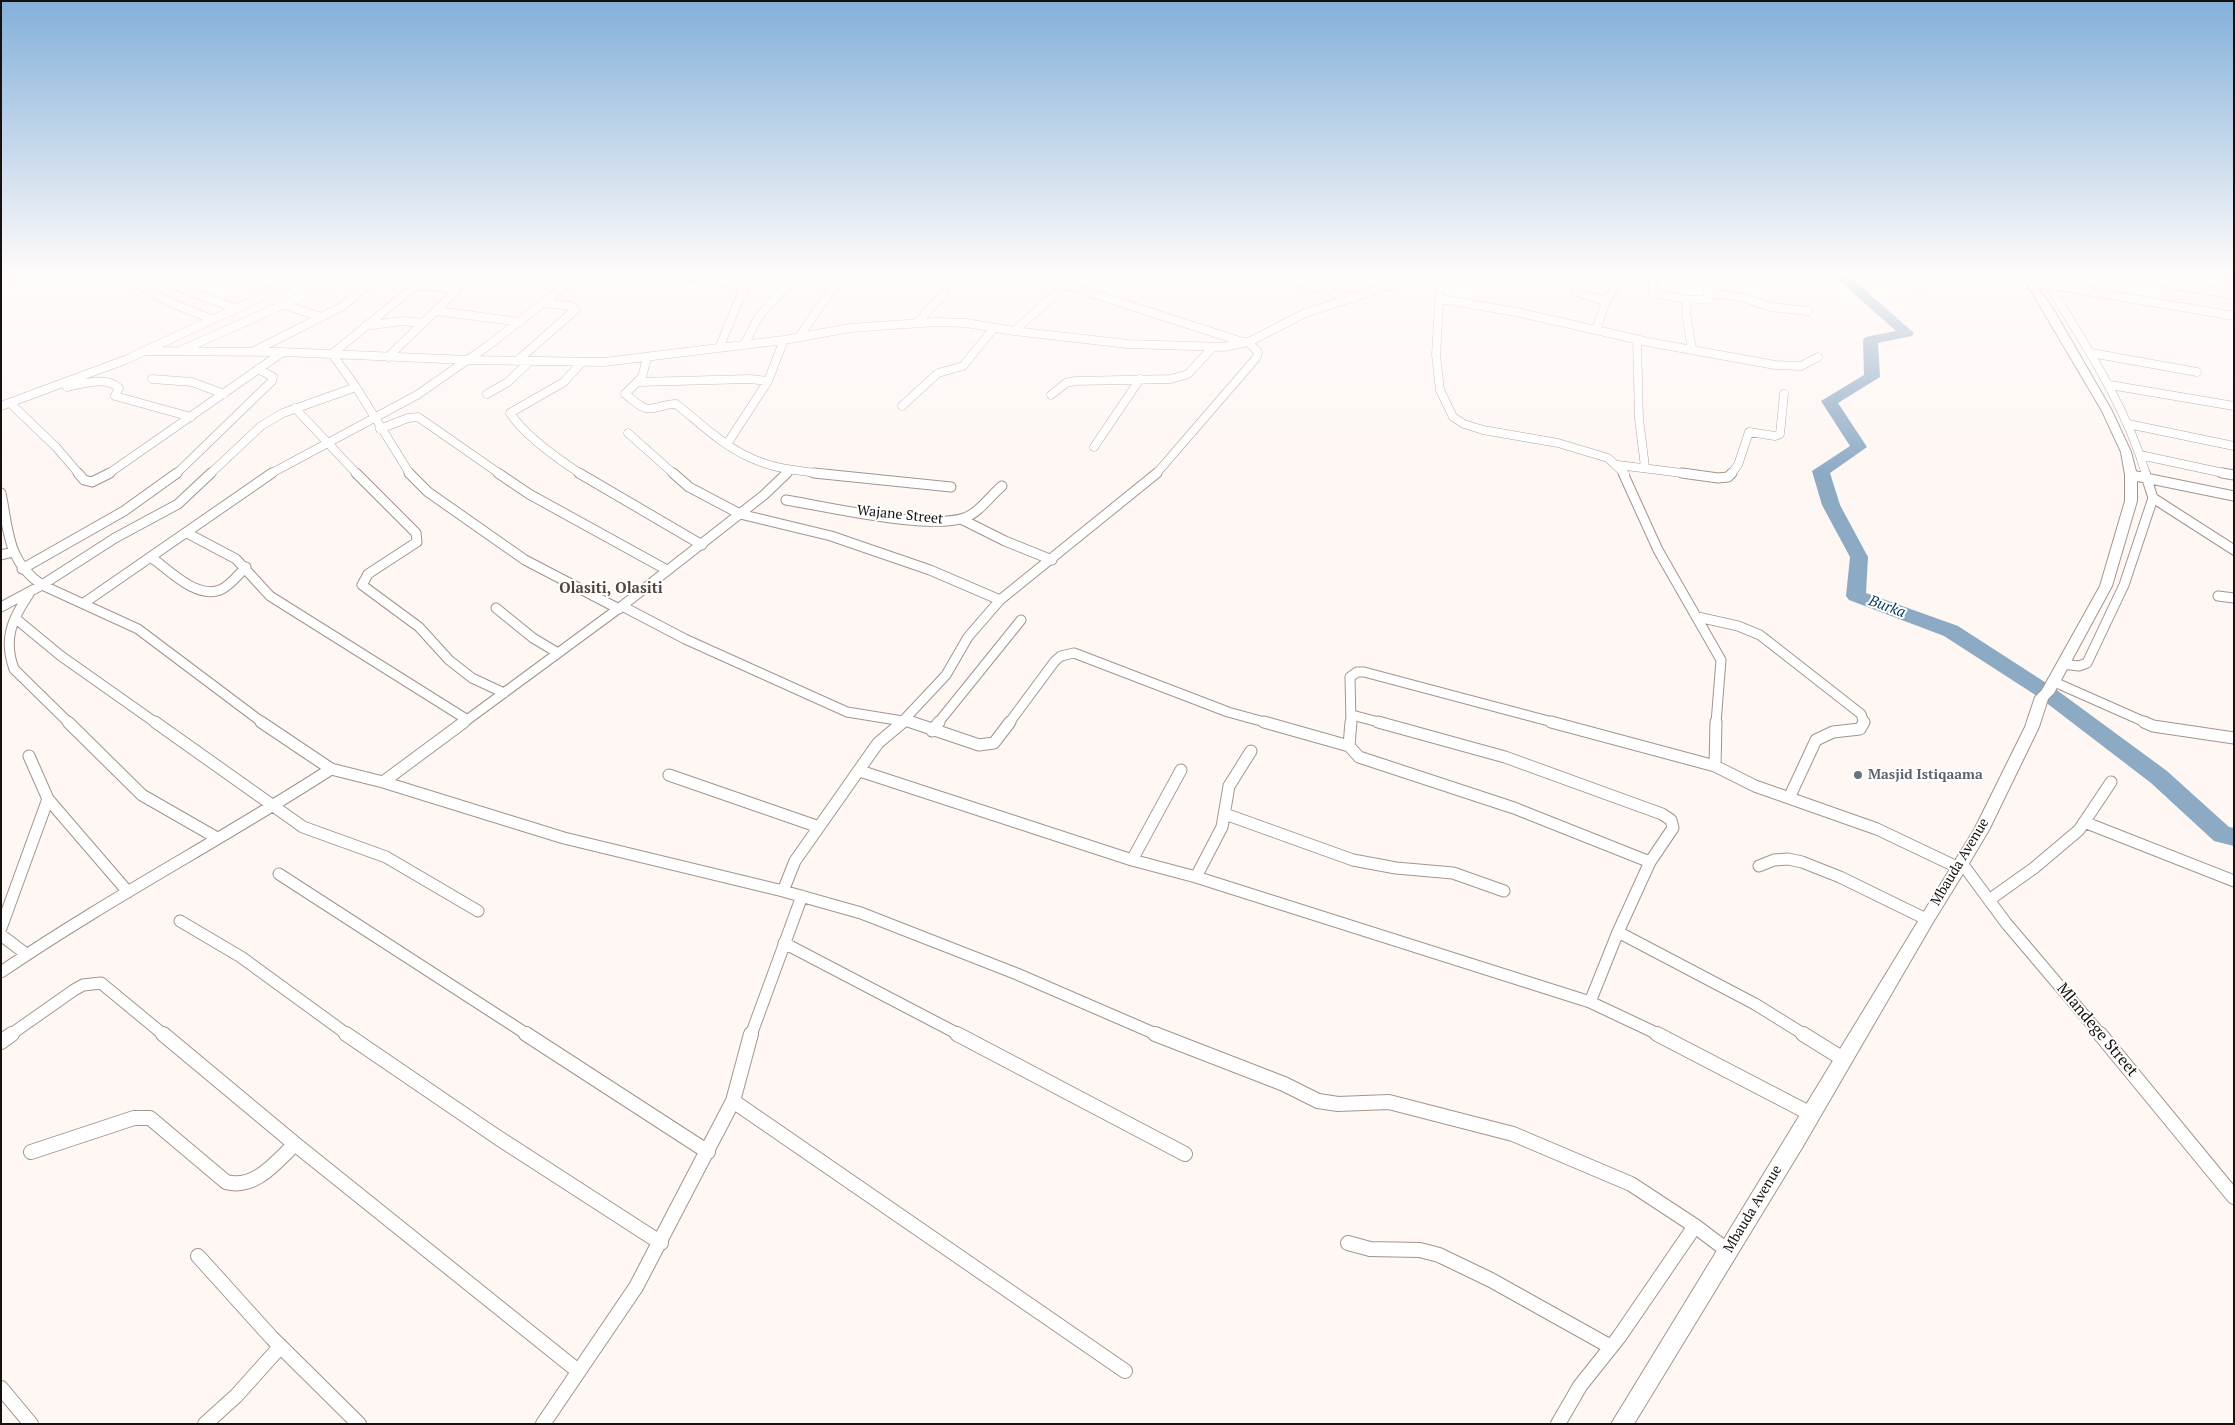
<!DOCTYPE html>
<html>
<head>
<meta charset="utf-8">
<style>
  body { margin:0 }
  #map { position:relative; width:2235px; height:1425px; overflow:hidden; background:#fef7f4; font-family:"PT Serif",serif }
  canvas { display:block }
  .frame { position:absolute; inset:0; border:2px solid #16110e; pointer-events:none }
</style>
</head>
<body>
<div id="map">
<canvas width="2235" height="1425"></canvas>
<div class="frame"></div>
</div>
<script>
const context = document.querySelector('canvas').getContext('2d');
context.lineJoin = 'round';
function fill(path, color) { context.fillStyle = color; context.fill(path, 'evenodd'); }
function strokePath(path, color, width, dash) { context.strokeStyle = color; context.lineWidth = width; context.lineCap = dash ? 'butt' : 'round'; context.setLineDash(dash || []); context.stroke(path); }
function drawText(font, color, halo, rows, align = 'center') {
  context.font = font + ' "PT Serif",serif'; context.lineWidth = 4; context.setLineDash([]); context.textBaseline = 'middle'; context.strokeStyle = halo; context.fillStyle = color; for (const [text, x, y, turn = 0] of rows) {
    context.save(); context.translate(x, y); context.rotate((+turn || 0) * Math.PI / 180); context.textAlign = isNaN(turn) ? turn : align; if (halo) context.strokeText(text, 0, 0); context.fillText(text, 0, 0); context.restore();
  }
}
const river = new Path2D(`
  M 1832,274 L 1847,274 L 1914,333 L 1912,336 L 1878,343 L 1880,377 L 1838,403 L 1867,447 L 1830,473 L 1840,505 L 1868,557 L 1866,593 L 1958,626 L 2054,688 L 2167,771 L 2229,827 L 2234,828 L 2234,846 L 2214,841 L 2151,783 L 2040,698 L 1944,636 L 1849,600 L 1846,596 L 1850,557 L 1822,505 L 1812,471 L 1850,446 L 1821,401 L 1864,375 L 1863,340 L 1865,337 L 1896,331 Z`);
const streetFar3 = new Path2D(`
  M 118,274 L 174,304 L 211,319
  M 154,274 L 184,289 L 234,308
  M 246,274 L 281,287
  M 678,274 L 745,287
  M 1050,274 L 1052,280 L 1066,285 L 1243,342
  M 1269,274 L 1352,298
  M 1373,274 L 1407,280
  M 1429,274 L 1440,288 L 1436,355 L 1440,390 L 1453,417 L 1464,424 L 1483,430 L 1558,443 L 1608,458 L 1625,474
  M 1585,274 L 1576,288 L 1576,292 L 1606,301 L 1596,330 L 1648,342 L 1775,365 L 1801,366 L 1818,357
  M 1653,274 L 1653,292 L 1687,300
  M 1915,274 L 1921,288
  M 2042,274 C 2081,339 2124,401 2146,474
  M 2142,274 L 2147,279 L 2157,282 L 2234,295
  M 2214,274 L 2234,277
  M 2029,281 L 2234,316
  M 1709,293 L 1741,297 L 1771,307 L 1808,311
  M 1441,299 L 1516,312 L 1596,330
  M 1606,301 L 1620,278
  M 284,305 L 322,317
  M 437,311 L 520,322
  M 918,322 L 945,292
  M 365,326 L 402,321 L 424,323
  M 1014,331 L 1066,285
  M 799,337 L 828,295 L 848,274
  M 1637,340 L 1639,419 L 1645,467
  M 744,345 L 759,316 L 798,274
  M 719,348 L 750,274
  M 182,350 L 352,274
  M 256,350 L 343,306 L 380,274
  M 1692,350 L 1686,313 L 1687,300 L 1709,299 L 1704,274
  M 145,351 L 283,352 L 468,360 L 604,362 L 784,340 L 850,328 L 936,322 L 966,323 L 1014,331 L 1128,344 L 1224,347 L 1251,341 L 1305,313 L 1425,274
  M 2091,353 L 2197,372
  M 388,357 L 457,290 L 424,285 L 414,287 L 332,354 L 356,387 L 410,474
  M 647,358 L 642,377 L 625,394 C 631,398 638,406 645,408 C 653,411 666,403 676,404 C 699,422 723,446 751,458 C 774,469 800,471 826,474
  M 517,361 L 575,310 L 572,306 L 544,303
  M 152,379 L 192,382 L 224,394
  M 639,382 L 750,379 L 768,381
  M 2110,385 L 2234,406
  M 67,387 C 83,384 105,376 119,388 L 115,396 L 191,417
  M 487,394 L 508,382 L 529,362
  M 1051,395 L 1066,383 L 1075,381 L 1171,379 L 1188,374 L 1213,347
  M 10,403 L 56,447 L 79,474
  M 1,406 L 125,360 L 311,274
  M 902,406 L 938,373 L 963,366 L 994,328
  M 295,408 L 357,474
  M 2128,424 L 2234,446
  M 380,429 L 408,418 L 418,417 L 500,474
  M 628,433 L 674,474
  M 727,444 L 768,381 L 784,340
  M 1094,447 L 1140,379
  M 2140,455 L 2228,474
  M 1618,465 L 1690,474
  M 108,474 L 283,352
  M 176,474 L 272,381 L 273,377 L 258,369
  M 210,474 L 261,426 L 283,413 L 356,387
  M 270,474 L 417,395 L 489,345 L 580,274
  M 581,474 C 558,459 525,436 510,413 L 564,382 L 581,363
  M 786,474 L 790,470
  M 1156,474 L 1257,357 L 1258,352 L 1248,342
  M 1731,474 L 1738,465 L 1749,432 L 1775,436 L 1780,434 L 1784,394`);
const streetFar2 = new Path2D(`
  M 78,473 L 84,480 L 92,482 L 110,473
  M 356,473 L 416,533 L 417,542 L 368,574 L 362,585 L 419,627 L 449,660 L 472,678 L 504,693
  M 409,473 L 428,492 L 525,560 L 619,609
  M 498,473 L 529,494 L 667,570
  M 579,473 L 702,545
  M 673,473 L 689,487 L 740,514 L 831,536 L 930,570 L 1000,600
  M 814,473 L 951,487
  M 1623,473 L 1658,550 L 1721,660 L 1716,723
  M 1682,473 L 1718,478 L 1728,477 L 1732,473
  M 2222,473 L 2234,475
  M 2131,475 L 2234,496
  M 1,493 C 9,532 7,561 42,585 L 138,629 L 263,723
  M 2153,498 L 2234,550
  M 786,500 C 827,507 928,530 964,518 C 979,513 990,496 1002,486
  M 961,519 L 1005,541 L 1052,560
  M 187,533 L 236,559 L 270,596 L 466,719
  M 1,555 L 13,552
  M 152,558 C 169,570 196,599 220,590 C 230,586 238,575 246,567
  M 22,569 L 124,511 L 177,473
  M 29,594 C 12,619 3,639 14,669 L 69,723
  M 2218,596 L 2234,598
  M 84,603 L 272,473
  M 622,606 L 685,639 L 847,712 L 915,723
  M 1,607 L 42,585 L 115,538 L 178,504 L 211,473
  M 496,608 L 533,638 L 558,653
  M 1698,617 L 1738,626 L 1760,635 L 1861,714 L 1864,723
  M 15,618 L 61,656 L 156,723
  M 2062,664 L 2079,666 L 2087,663 L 2124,585 L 2153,498 L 2145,473
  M 2052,681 L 2147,723
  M 1352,715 L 1382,723
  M 463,723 L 622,606 L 764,495 L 787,473
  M 901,723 L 946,675 L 968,637 L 1000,600 L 1157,473
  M 938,723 L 1021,620
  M 1009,723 L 1055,661 L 1061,656 L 1074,653 L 1228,712 L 1268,723
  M 1351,723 L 1350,677 L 1357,672 L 1364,672 L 1556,723`);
const streetFar1 = new Path2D(`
  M 68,722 L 142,795 L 217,838
  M 155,722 L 303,827 L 386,857 L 478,911
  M 261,722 L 331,769 L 383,782 L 564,838 L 783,891 L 861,913 L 1017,974 L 1158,1035
  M 911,722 L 979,745 L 994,743 L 1010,722
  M 1264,722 L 1349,746
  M 1351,722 L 1349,746 L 1359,757 L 1514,808 L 1650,862
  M 1378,722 L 1505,757 L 1662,814 L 1671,820 L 1673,828 L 1650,862 L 1618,932 L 1590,1002
  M 1551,722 L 1715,766
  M 1716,722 L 1715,766 L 1755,786 L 1877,829 L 1959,868
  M 2144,722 L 2153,726 L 2234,738
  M 932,731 L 939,722
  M 29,756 L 48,799 L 128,892
  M 860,771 L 1132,860 L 1196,877 L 1590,1002 L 1660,1035
  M 669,775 L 819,827
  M 383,782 L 464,722
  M 1789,798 L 1816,740 L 1833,732 L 1860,729 L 1864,722
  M 1225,814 L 1353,860 L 1396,868 L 1453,873 L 1504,891
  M 2084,822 L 2234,881
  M 1132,860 L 1181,770
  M 1961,862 L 2006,923 L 2101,1035
  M 1759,866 L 1774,860 L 1788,859 L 1802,862 L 1840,877 L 1926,919
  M 279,874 L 528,1035
  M 1196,877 L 1222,827 L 1229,786 L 1251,751
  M 783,891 L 795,861 L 878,743 L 903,722
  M 1989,900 L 2034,868 L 2079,830 L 2111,782
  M 180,921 L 241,957 L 348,1035
  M 1,928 L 48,799
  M 1618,932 L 1755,1004 L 1805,1035
  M 1,935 L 26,954
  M 784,943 L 960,1035
  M 1,972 C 108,899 223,839 331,769
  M 10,1035 L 74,990 L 83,985 L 101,983 L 164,1035
  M 751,1035 L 802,896`);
const street = new Path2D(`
  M 163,1034 L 295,1144 L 578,1371
  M 346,1034 L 497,1137 L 661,1243
  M 526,1034 L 708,1152
  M 957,1034 L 1185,1154
  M 1155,1034 L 1284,1084 L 1318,1101 L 1338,1104 L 1389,1102 L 1513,1134 L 1631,1184 L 1695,1226 L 1728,1251
  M 1657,1034 L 1811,1114
  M 1803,1034 L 1843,1059
  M 2100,1034 L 2234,1197
  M 1,1042 L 12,1034
  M 733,1101 L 1125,1371
  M 31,1152 L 134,1118 L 150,1118 L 226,1182 C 255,1190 276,1162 295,1144
  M 1348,1243 L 1370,1249 L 1420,1250 L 1439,1255 L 1491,1280 L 1611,1347
  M 198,1256 L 271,1337 L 359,1424
  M 1,1388 L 31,1424
  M 205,1424 L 236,1396 L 280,1347
  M 543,1424 L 636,1287 L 733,1101 L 751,1034
  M 1558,1424 L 1580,1386 L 1619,1337 L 1695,1226`);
const secondary = new Path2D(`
  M 2021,274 L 2029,274 L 2055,312 L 2112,411 L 2131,452 L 2137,475 L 2137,501 L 2112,586 L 2054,693 L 2048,699 L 2039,727 L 1989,830 L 1964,872 L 1932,924 L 1802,1148 L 1634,1424 L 1611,1424 L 1975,828 L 2025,727 L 2035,697 L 2042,690 L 2100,586 L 2125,501 L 2125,475 L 2121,452 L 2102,411 Z`);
const markers = [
  [1858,775,5,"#6b7280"]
];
const streetNames = [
  ["Wajane Street",900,515,6],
  ["Mbauda Avenue",1960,862,-59],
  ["Mbauda Avenue",1753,1209,-59]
];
const worshipNames = [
  ["Masjid Istiqaama",1868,775]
];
const neighbourhoodNames = [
  ["Olasiti, Olasiti",611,589]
];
const waterNames = [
  ["Burka",1887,607,20]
];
const nearStreetnames = [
  ["Mlandege Street",2097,1030,50]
];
fill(river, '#8daac4');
strokePath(streetFar3, '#a4958c', 9);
strokePath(streetFar2, '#a4958c', 11);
strokePath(streetFar1, '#a4958c', 13);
strokePath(street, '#a4958c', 16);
strokePath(secondary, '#a4958c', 2);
strokePath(streetFar3, '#fff', 8);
strokePath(streetFar2, '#fff', 9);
strokePath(streetFar1, '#fff', 11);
strokePath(street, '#fff', 14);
fill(secondary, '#fff');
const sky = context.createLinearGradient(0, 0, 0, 473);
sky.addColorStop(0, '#83b0da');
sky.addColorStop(0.58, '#fffbfa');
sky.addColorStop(1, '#fffbfa00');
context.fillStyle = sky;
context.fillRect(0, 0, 2235, 473);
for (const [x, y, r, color] of markers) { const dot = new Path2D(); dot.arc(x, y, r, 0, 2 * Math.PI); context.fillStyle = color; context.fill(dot); strokePath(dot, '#fff', 2); }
drawText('14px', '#16110e', '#fff', streetNames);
drawText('bold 14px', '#5b616d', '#fff', worshipNames, 'left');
drawText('bold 15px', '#52453d', '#fff', neighbourhoodNames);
drawText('italic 15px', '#05375b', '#fff', waterNames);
drawText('16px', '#16110e', '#fff', nearStreetnames);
</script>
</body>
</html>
